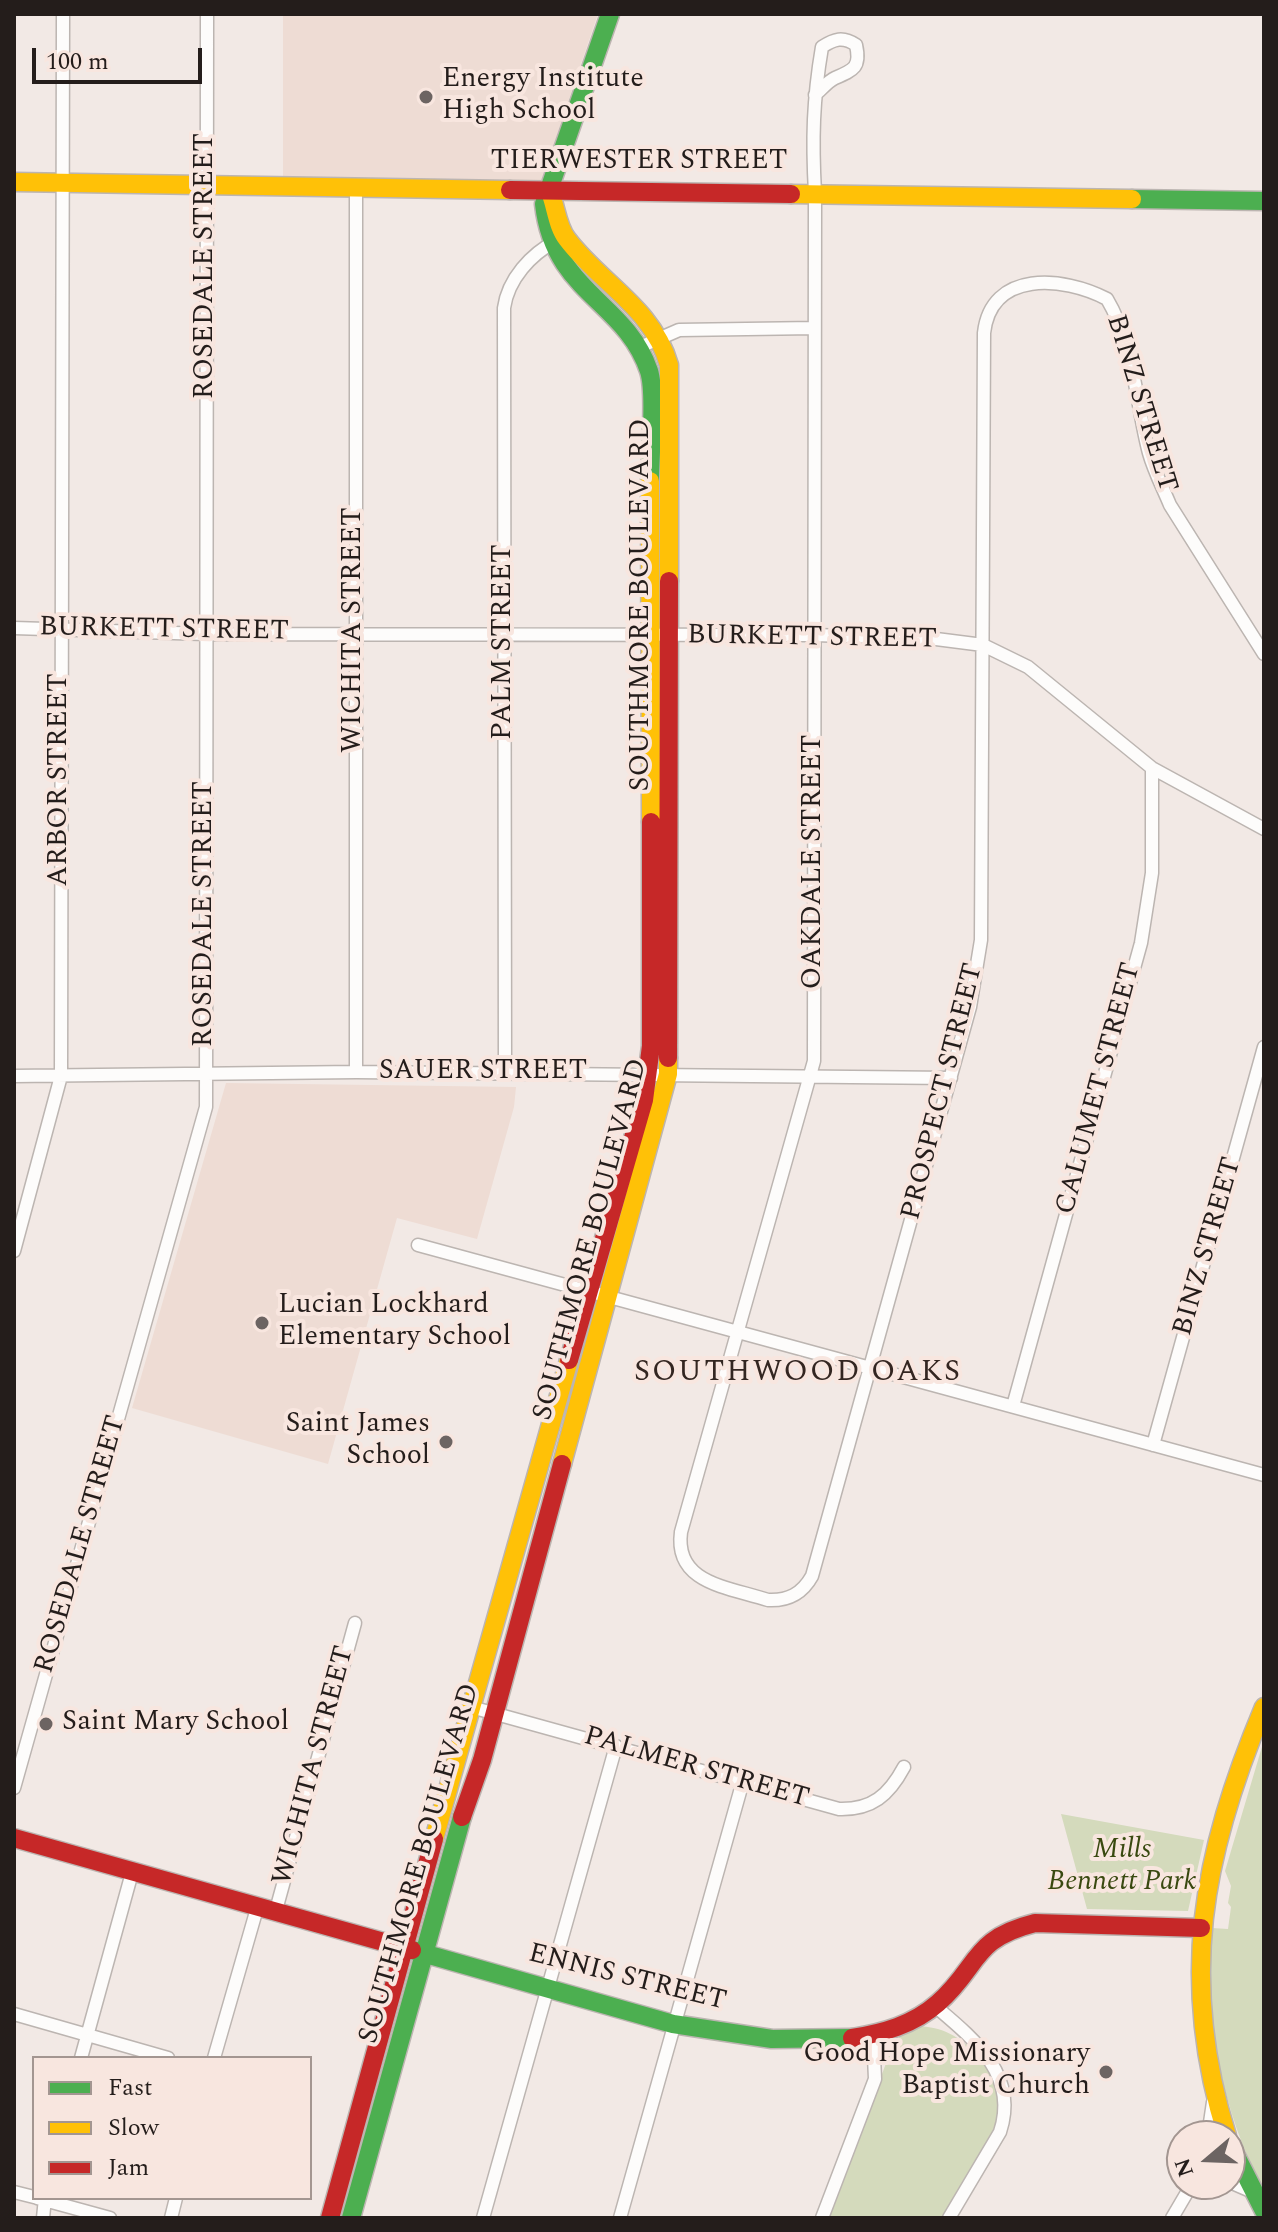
<!DOCTYPE html>
<html>
<head>
<meta charset="utf-8">
<style>
  body { margin:0 }
  #map { position:relative; width:1278px; height:2232px; overflow:hidden; background:#f2e9e5; font-family:Spectral,serif }
  canvas { display:block }
  .frame { position:absolute; inset:0; border:16px solid #241d1b; pointer-events:none }
  .legend { position:absolute; left:32px; top:2056px; width:280px; height:144px; box-sizing:border-box; background:#f8e6df; border:2px solid #a39691; margin:0; padding:10px 14px; list-style:none; font-size:24px; color:#241d1b }
  .legend li { display:flex; align-items:center; gap:16px; height:40px }
  .legend b { width:40px; border:2px solid #a39691 }
  .north { position:absolute; left:1166px; top:2120px; width:80px; height:80px; box-sizing:border-box; background:#f8e6df; border:2px solid #a39691; border-radius:50%; rotate:251deg; font-size:22px; font-weight:700; line-height:32px; text-align:center; color:#241d1b }
  .north::after { content:''; display:block; margin:auto; width:28px; height:36px; background:#6c6462; clip-path:polygon(50% 0,100% 100%,50% 72%,0 100%) }
  .scale { position:absolute; left:32px; top:48px; width:170px; height:36px; box-sizing:border-box; border:4px solid #241d1b; border-top:0; padding-left:10px; font-size:24px; line-height:28px; white-space:nowrap; color:#241d1b; -webkit-text-stroke:6px #f8e6df; paint-order:stroke }
</style>
</head>
<body>
<div id="map">
<canvas width="1278" height="2232"></canvas>
<div class="frame"></div>
<ul class="legend">
<li><b style="height:10px;background:#4caf50"></b>Fast</li>
<li><b style="height:10px;background:#ffc107"></b>Slow</li>
<li><b style="height:10px;background:#c62828"></b>Jam</li>
</ul>
<div class="north">N</div>
<div class="scale">100 m</div>
</div>
<script>
const context = document.querySelector('canvas').getContext('2d');
context.lineJoin = 'round';
function fill(path, color) { context.fillStyle = color; context.fill(path, 'evenodd'); }
function strokePath(path, color, width, dash) { context.strokeStyle = color; context.lineWidth = width; context.lineCap = dash ? 'butt' : 'round'; context.setLineDash(dash || []); context.stroke(path); }
function drawText(font, color, halo, rows, align = 'center') {
  context.font = font + ' Spectral,serif'; context.lineWidth = 8; context.setLineDash([]); context.textBaseline = 'middle'; context.strokeStyle = halo; context.fillStyle = color; for (const [text, x, y, turn = 0] of rows) {
    context.save(); context.translate(x, y); context.rotate((+turn || 0) * Math.PI / 180); context.textAlign = isNaN(turn) ? turn : align; if (halo) context.strokeText(text, 0, 0); context.fillText(text, 0, 0); context.restore();
  }
}
const built = new Path2D(`
  M 283,14 L 598,14 L 539,188 L 283,181 Z
  M 226,1083 L 516,1087 L 514,1107 L 477,1239 L 397,1218 L 328,1464 L 132,1408 Z`);
const green = new Path2D(`
  M 1264,1740 L 1264,2193 C 1222,2108 1203,2022 1212,1928 L 1228,1929 L 1231,1907 L 1228,1903 L 1231,1886 L 1225,1871 Z
  M 1061,1814 L 1204,1840 L 1188,1911 L 1087,1909 Z
  M 917,2026 C 943,2027 959,2036 976,2054 C 1029,2106 974,2169 945,2218 L 828,2218 L 891,2050 L 903,2031 Z`);
const street = new Path2D(`
  M 815,95 C 821,90 828,81 835,78 C 854,70 861,67 856,45 C 843,36 834,39 822,47 C 813,100 812,139 815,193 L 814,1061 L 681,1532 C 674,1584 729,1587 768,1600 C 788,1601 802,1594 812,1576 L 970,1007 L 981,940 L 984,333 C 991,270 1063,276 1107,299 C 1134,344 1136,404 1149,453 C 1154,471 1163,488 1170,505 L 1264,654
  M 640,347 L 679,330 L 814,328
  M 14,628 L 206,634 L 815,635 L 936,639 L 983,645 L 1028,667 L 1152,768 L 1264,829
  M 356,1072 L 356,187
  M 505,1073 L 504,308 C 508,279 531,254 556,241
  M 14,1076 L 356,1072 L 951,1078
  M 418,1245 L 1264,1475
  M 14,1251 L 61,1076 L 63,14
  M 1013,1406 L 1141,943 L 1152,873 L 1152,768
  M 1153,1445 L 1264,1047
  M 471,1707 L 839,1809 C 872,1810 889,1795 904,1767
  M 14,1788 L 206,1107 L 207,14
  M 276,1910 L 355,1623
  M 935,2006 C 974,2039 1019,2075 1000,2132 L 949,2218
  M 14,2014 L 168,2058
  M 81,2058 L 133,1869
  M 214,2058 L 258,1905
  M 1208,2136 L 1213,2102
  M 1230,2182 L 1253,2192
  M 14,2192 L 34,2197
  M 37,2198 L 110,2218
  M 43,2218 L 45,2198
  M 171,2218 L 176,2198
  M 483,2218 L 616,1746
  M 620,2218 L 743,1781
  M 822,2218 L 875,2079 L 873,2034
  M 1172,2218 L 1192,2184`);
const fast = new Path2D(`
  M 610,14 L 544,204 C 554,294 625,300 649,371 C 656,393 650,454 650,481
  M 1132,199 L 1264,201
  M 412,1950 L 673,2024 L 772,2039 L 852,2038
  M 1230,2144 L 1264,2211
  M 351,2218 L 462,1817`);
const slow = new Path2D(`
  M 14,182 L 510,190
  M 550,192 C 556,207 557,226 567,239 C 601,284 653,308 669,365 L 669,581
  M 791,194 L 1132,199
  M 650,481 L 651,822
  M 562,1464 L 668,1074 L 668,1058
  M 434,1839 L 569,1360
  M 1227,2136 C 1178,1980 1202,1855 1264,1707`);
const jam = new Path2D(`
  M 510,190 L 791,194
  M 668,1058 L 669,581
  M 569,1360 L 644,1100 L 651,1046 L 651,822
  M 462,1817 L 482,1760 L 562,1464
  M 14,1838 L 412,1950
  M 852,2038 C 883,2033 913,2025 938,2003 C 980,1966 971,1939 1035,1923 L 1201,1928
  M 330,2218 L 434,1839`);
const markers = [
  [426,97,8,"#6c6462"],
  [262,1323,8,"#6c6462"],
  [446,1442,8,"#6c6462"],
  [46,1724,8,"#6c6462"],
  [1106,2072,8,"#6c6462"]
];
const poiNames = [
  ["Energy Institute",442,81],
  ["High School",442,113],
  ["Lucian Lockhard",278,1307],
  ["Elementary School",278,1339],
  ["Saint James",430,1426,"right"],
  ["School",430,1458,"right"],
  ["Saint Mary School",62,1724],
  ["Good Hope Missionary",1090,2056,"right"],
  ["Baptist Church",1090,2088,"right"]
];
const streetNames = [
  ["TIERWESTER STREET",639,163],
  ["ROSEDALE STREET",207,266,-90],
  ["BINZ STREET",1140,404,73],
  ["SOUTHMORE BOULEVARD",643,605,-90],
  ["WICHITA STREET",355,630,-90],
  ["BURKETT STREET",164,631,1],
  ["BURKETT STREET",812,639,1],
  ["PALM STREET",505,642,-90],
  ["ARBOR STREET",61,780,-90],
  ["OAKDALE STREET",815,862,-90],
  ["ROSEDALE STREET",206,914,-90],
  ["SAUER STREET",483,1073],
  ["CALUMET STREET",1100,1089,-75],
  ["PROSPECT STREET",944,1092,-76],
  ["SOUTHMORE BOULEVARD",592,1240,-75],
  ["BINZ STREET",1209,1247,-74],
  ["ROSEDALE STREET",82,1545,-74],
  ["WICHITA STREET",315,1766,-75],
  ["PALMER STREET",696,1769,16],
  ["SOUTHMORE BOULEVARD",421,1864,-74],
  ["ENNIS STREET",627,1979,14]
];
const parkNames = [
  ["Mills",1122,1852],
  ["Bennett Park",1122,1884]
];
const neighbourhoodNames = [
  ["SOUTHWOOD OAKS",798,1374]
];
fill(built, '#eedcd4');
fill(green, '#d4dabc');
strokePath(street, '#bcb5b1', 15);
strokePath(fast, '#bcb5b1', 21);
strokePath(slow, '#bcb5b1', 21);
strokePath(jam, '#bcb5b1', 21);
strokePath(street, '#fdfcfb', 12);
strokePath(fast, '#4caf50', 18);
strokePath(slow, '#ffc107', 18);
strokePath(jam, '#c62828', 18);
for (const [x, y, r, color] of markers) { const dot = new Path2D(); dot.arc(x, y, r, 0, 2 * Math.PI); context.fillStyle = color; context.fill(dot); strokePath(dot, '#f8e6df', 3); }
drawText('28px', '#241d1b', '#f8e6df', poiNames, 'left');
drawText('28px', '#241d1b', '#f8e6df', streetNames);
drawText('italic 28px', '#394910', '#f8e6df', parkNames);
context.letterSpacing = '2px';
drawText('30px', '#332621', '#f8e6df', neighbourhoodNames);
context.letterSpacing = '0px';
</script>
</body>
</html>
